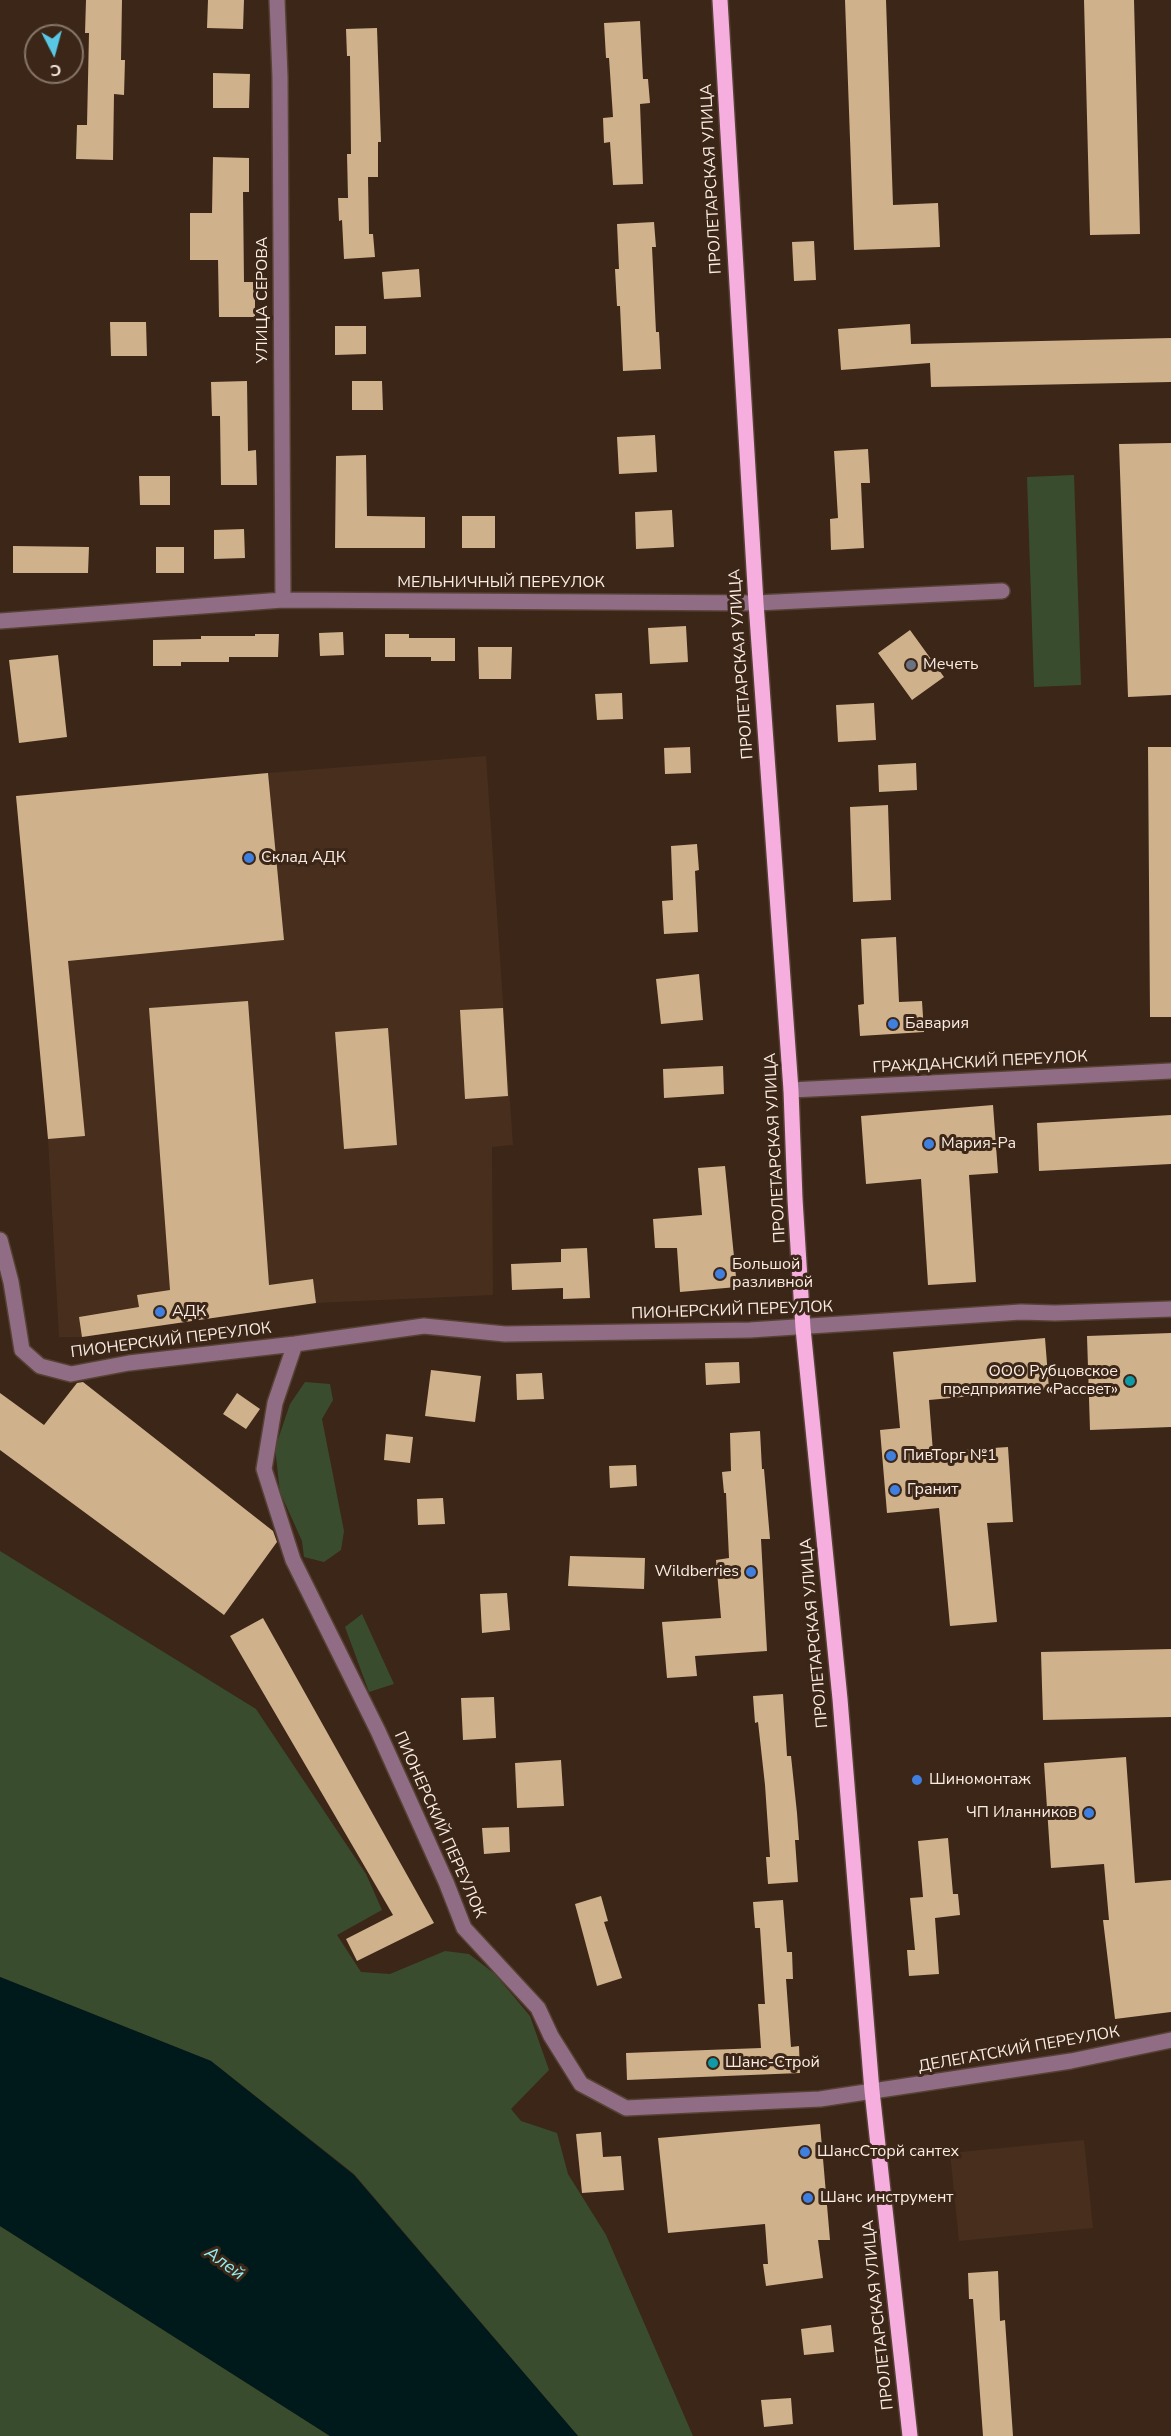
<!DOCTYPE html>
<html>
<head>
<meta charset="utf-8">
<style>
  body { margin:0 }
  #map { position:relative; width:1171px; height:2436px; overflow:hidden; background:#3b2618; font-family:"Nunito Sans",sans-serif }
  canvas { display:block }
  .north { position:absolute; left:24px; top:24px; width:60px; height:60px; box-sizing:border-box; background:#3b2618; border:2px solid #877569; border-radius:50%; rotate:174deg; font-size:16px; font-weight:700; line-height:24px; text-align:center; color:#faece3 }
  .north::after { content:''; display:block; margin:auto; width:21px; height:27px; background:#59c8e5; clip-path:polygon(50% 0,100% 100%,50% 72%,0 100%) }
</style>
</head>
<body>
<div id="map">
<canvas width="1171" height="2436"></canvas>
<div class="north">С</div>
</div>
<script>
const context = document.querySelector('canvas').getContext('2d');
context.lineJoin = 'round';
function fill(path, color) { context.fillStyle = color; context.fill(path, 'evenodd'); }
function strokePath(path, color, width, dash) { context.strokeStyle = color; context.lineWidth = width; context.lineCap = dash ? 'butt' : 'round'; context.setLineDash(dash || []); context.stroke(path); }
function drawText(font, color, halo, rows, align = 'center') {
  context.font = font + ' "Nunito Sans",sans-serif'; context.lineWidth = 6; context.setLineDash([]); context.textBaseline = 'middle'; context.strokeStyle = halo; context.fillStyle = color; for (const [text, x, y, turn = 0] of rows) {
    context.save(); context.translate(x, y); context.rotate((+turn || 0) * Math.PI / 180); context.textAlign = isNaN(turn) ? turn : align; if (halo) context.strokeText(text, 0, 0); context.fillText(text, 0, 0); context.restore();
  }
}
const built = new Path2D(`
  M 486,756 L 513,1145 L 492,1147 L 493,1295 L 316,1303 L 82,1337 L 59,1337 L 48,1139 L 16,796 L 268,773 Z
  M 1084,2140 L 1093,2228 L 959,2241 L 950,2153 Z`);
const green = new Path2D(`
  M 1074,475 L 1081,685 L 1034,687 L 1027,477 Z
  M 305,1382 L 330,1384 L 333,1400 L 322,1419 L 344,1531 L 341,1550 L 324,1562 L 304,1557 L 302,1541 L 280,1492 L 275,1448 L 290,1404 Z
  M 0,1551 L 256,1709 L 366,1874 L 382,1910 L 337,1935 L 361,1972 L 390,1974 L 445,1951 L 469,1954 L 495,1974 L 530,2016 L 549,2070 L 511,2109 L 521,2121 L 557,2133 L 568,2174 L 606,2235 L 693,2436 L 578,2436 L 354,2174 L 211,2061 L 0,1977 Z
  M 362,1614 L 394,1684 L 369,1692 L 345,1627 Z
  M 0,2226 L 330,2436 L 0,2436 Z`);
const water = new Path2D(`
  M 0,1977 L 211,2061 L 354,2175 L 578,2436 L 330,2436 L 0,2226 Z`);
const building = new Path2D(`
  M 86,0 L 122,0 L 121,60 L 125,60 L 124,95 L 114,94 L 113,160 L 76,159 L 77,125 L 87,125 L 89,33 L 85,33 Z
  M 208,0 L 244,0 L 243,29 L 207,28 Z
  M 845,0 L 886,0 L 893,205 L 938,203 L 940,247 L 854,250 Z
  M 1084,0 L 1134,0 L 1140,234 L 1090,235 Z
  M 640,21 L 643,79 L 648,79 L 650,103 L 640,104 L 643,184 L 613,185 L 610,142 L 604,143 L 603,118 L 613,117 L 609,58 L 606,58 L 604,23 Z
  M 377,28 L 381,142 L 378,142 L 378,177 L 368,177 L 369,234 L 373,234 L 375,257 L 344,259 L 342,220 L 339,221 L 338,198 L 348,198 L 347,154 L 351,154 L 350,56 L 347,56 L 346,29 Z
  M 213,73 L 250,74 L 249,108 L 213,108 Z
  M 213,157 L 249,158 L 249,192 L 243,192 L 244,282 L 255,282 L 255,317 L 219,317 L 218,260 L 190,260 L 190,213 L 212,213 Z
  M 654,222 L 656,247 L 652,247 L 656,332 L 659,332 L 661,369 L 623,371 L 620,306 L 617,306 L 615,269 L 619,269 L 617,224 Z
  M 814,241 L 816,280 L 794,281 L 792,242 Z
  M 419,269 L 421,297 L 384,299 L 382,272 Z
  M 110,322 L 146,322 L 147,356 L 111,356 Z
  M 910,324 L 911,344 L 1171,338 L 1171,382 L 931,387 L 930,363 L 841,370 L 838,329 Z
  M 335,326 L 366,326 L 366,354 L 335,355 Z
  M 247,381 L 248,451 L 256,450 L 257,485 L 221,485 L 220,416 L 212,416 L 211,382 Z
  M 352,381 L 382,381 L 383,410 L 352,410 Z
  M 655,435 L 657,472 L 619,474 L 617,437 Z
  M 1171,443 L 1171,695 L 1128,697 L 1119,444 Z
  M 868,449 L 870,483 L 861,483 L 864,548 L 831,550 L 830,519 L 838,518 L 834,451 Z
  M 366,455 L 367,516 L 425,517 L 425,548 L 335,548 L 336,456 Z
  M 139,476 L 170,476 L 170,505 L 140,505 Z
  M 672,510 L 674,547 L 636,549 L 635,512 Z
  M 462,516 L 495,516 L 495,548 L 462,548 Z
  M 244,529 L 245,558 L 214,559 L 214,530 Z
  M 13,546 L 89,547 L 88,573 L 13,573 Z
  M 156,547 L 184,547 L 184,573 L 156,573 Z
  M 686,626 L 688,662 L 650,664 L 648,628 Z
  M 910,630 L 944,677 L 912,700 L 878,653 Z
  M 343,632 L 344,655 L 320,656 L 319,633 Z
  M 255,634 L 279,634 L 278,657 L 229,657 L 229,662 L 181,662 L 181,666 L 153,666 L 153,640 L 201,639 L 201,636 L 255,636 Z
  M 385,634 L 409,634 L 409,638 L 455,638 L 455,661 L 431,661 L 431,657 L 385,657 Z
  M 478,647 L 512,647 L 511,679 L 479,679 Z
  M 58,655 L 67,737 L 19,743 L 9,660 Z
  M 622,693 L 623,719 L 597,720 L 595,694 Z
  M 874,703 L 876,740 L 838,742 L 836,705 Z
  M 690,747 L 691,773 L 665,774 L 664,748 Z
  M 1148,747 L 1171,747 L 1171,1017 L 1150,1017 Z
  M 916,763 L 917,790 L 879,792 L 878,765 Z
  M 268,773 L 284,940 L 68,961 L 85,1136 L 48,1139 L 16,796 Z
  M 888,805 L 891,900 L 853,902 L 850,807 Z
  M 697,844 L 699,870 L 695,871 L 698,932 L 664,934 L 662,901 L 673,900 L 671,846 Z
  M 896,937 L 899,1002 L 922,1001 L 924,1032 L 860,1036 L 858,1005 L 864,1004 L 861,939 Z
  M 699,974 L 703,1020 L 661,1024 L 656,979 Z
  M 248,1001 L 269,1285 L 313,1279 L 316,1303 L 82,1337 L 79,1317 L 139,1307 L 137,1295 L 170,1290 L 149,1008 Z
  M 503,1008 L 508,1096 L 465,1099 L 460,1010 Z
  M 388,1028 L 397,1145 L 344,1149 L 335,1032 Z
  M 723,1066 L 724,1094 L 664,1098 L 663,1069 Z
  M 993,1105 L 998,1173 L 969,1175 L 976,1282 L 928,1285 L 921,1179 L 866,1184 L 861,1116 Z
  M 1171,1115 L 1171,1164 L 1039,1171 L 1037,1123 Z
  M 725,1166 L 737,1287 L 680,1292 L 677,1248 L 655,1248 L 653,1219 L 702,1215 L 698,1168 Z
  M 587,1248 L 590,1298 L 563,1299 L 563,1288 L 512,1290 L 511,1264 L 561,1262 L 561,1249 Z
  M 1171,1333 L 1171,1427 L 1090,1430 L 1087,1336 Z
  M 1045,1338 L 1049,1389 L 929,1400 L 933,1452 L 1008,1447 L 1013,1522 L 987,1523 L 997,1622 L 950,1626 L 939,1508 L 887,1513 L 880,1430 L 900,1428 L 893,1352 Z
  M 739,1362 L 740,1383 L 706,1385 L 705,1363 Z
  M 431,1370 L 481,1376 L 475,1422 L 425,1416 Z
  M 542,1373 L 544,1399 L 517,1400 L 516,1374 Z
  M 83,1382 L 273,1531 L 277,1542 L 224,1615 L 0,1450 L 0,1393 L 44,1425 L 77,1383 Z
  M 237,1393 L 260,1409 L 246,1429 L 223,1414 Z
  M 760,1431 L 762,1469 L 764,1469 L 770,1539 L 761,1539 L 767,1651 L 695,1656 L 697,1676 L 667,1678 L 662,1622 L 721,1618 L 716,1560 L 729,1558 L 726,1493 L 724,1493 L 722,1472 L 731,1471 L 730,1433 Z
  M 386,1434 L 413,1437 L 410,1463 L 384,1460 Z
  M 636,1465 L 637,1486 L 610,1488 L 609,1466 Z
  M 443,1498 L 445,1524 L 418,1525 L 417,1499 Z
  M 570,1556 L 645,1558 L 644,1589 L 568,1586 Z
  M 507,1593 L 510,1630 L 482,1633 L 480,1594 Z
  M 263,1618 L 434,1923 L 357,1961 L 346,1939 L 393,1915 L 230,1636 Z
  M 1171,1649 L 1171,1717 L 1043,1720 L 1041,1652 Z
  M 783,1694 L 787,1756 L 791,1756 L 797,1813 L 799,1840 L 795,1840 L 798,1882 L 768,1884 L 766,1857 L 770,1857 L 765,1785 L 758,1722 L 755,1723 L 753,1696 Z
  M 494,1697 L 496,1738 L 463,1740 L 461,1698 Z
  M 1126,1757 L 1135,1883 L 1171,1880 L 1171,2012 L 1115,2019 L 1103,1920 L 1109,1920 L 1104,1864 L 1051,1868 L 1044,1763 Z
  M 561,1760 L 564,1806 L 517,1808 L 515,1763 Z
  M 509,1827 L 510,1852 L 484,1854 L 482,1828 Z
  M 948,1838 L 953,1894 L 958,1894 L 960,1915 L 935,1918 L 939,1974 L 909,1976 L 907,1950 L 915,1950 L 910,1898 L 923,1897 L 918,1841 Z
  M 601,1896 L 608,1921 L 604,1922 L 622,1978 L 597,1986 L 575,1904 Z
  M 783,1900 L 787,1952 L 792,1952 L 793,1979 L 786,1979 L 791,2047 L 799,2046 L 800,2073 L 627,2080 L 626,2053 L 761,2048 L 758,2004 L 765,2004 L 760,1928 L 755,1928 L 753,1902 Z
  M 820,2124 L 830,2240 L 818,2240 L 823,2278 L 766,2286 L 763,2264 L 768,2264 L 765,2224 L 668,2233 L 658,2138 Z
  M 601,2132 L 603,2157 L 621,2156 L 624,2190 L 582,2193 L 576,2134 Z
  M 998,2271 L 1000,2321 L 1005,2320 L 1013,2436 L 983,2436 L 973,2299 L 969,2299 L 968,2273 Z
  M 831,2325 L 834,2352 L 804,2355 L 801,2329 Z
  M 791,2398 L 793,2424 L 764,2427 L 761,2400 Z`);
const minor = new Path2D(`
  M 277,0 L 280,77 L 283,600
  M 0,621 L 283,600 L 756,603 L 1002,591
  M 791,1090 L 1171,1071
  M 0,1240 L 11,1282 L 22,1350 L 40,1366 L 71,1374 L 129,1363 L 295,1344 L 424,1326 L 505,1334 L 750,1330 L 1021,1312 L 1055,1313 L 1171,1309
  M 295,1344 L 275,1403 L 264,1469 L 293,1560 L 378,1731 L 446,1882 L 464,1928 L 538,2008 L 551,2036 L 581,2084 L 626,2108 L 820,2099 L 1071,2061 L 1171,2040`);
const major = new Path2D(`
  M 720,0 L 756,603 L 791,1090 L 795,1199 L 803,1328 L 840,1699 L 872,2091 L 910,2436`);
const markers = [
  [911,665,6,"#6b7280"],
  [249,858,6,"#3f7fe0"],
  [893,1024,6,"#3f7fe0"],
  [929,1144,6,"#3f7fe0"],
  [720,1274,6,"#3f7fe0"],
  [160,1312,6,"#3f7fe0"],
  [1130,1381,6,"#0f9aa8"],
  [891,1456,6,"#3f7fe0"],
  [895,1490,6,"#3f7fe0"],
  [751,1572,6,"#3f7fe0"],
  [917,1780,6,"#3f7fe0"],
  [1089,1813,6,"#3f7fe0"],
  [713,2063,6,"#0f9aa8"],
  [805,2152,6,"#3f7fe0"],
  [808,2198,6,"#3f7fe0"]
];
const streetNames = [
  ["ПРОЛЕТАРСКАЯ УЛИЦА",712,179,-93],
  ["УЛИЦА СЕРОВА",263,300,-90],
  ["МЕЛЬНИЧНЫЙ ПЕРЕУЛОК",501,583],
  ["ПРОЛЕТАРСКАЯ УЛИЦА",742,664,-94],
  ["ГРАЖДАНСКИЙ ПЕРЕУЛОК",980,1063,-3],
  ["ПРОЛЕТАРСКАЯ УЛИЦА",776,1148,-93],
  ["ПИОНЕРСКИЙ ПЕРЕУЛОК",732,1311,-2],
  ["ПИОНЕРСКИЙ ПЕРЕУЛОК",171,1341,-7],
  ["ПРОЛЕТАРСКАЯ УЛИЦА",815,1633,-95],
  ["ПИОНЕРСКИЙ ПЕРЕУЛОК",439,1825,66],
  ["ДЕЛЕГАТСКИЙ ПЕРЕУЛОК",1019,2050,-10],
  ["ПРОЛЕТАРСКАЯ УЛИЦА",879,2315,-96]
];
const poiNames = [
  ["Мечеть",923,665],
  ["Склад АДК",261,858],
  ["Бавария",905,1024],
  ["Мария-Ра",941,1144],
  ["Большой",732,1265],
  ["разливной",732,1283],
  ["АДК",172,1312],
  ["ООО Рубцовское",1118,1372,"right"],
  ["предприятие «Рассвет»",1118,1390,"right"],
  ["ПивТорг №1",903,1456],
  ["Гранит",907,1490],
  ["Wildberries",739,1572,"right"],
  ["Шиномонтаж",929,1780],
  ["ЧП Иланников",1077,1813,"right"],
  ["Шанс-Строй",725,2063],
  ["ШансСторй сантех",817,2152],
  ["Шанс инструмент",820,2198]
];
const waterNames = [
  ["Алей",224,2264,36]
];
fill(built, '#482e1c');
fill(green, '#394d2e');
fill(water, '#00191a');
fill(building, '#cfb18c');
strokePath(minor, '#564234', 18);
strokePath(major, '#564234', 18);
strokePath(minor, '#906d84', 15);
strokePath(major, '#f6aedf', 15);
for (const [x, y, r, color] of markers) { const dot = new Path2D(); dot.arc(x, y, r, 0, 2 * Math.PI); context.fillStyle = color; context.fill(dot); strokePath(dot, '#3b2618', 2); }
drawText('16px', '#faece3', '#3b2618', streetNames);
drawText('16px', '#faece3', '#3b2618', poiNames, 'left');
drawText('italic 18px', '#90f0f3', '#3b2618', waterNames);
</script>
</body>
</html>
